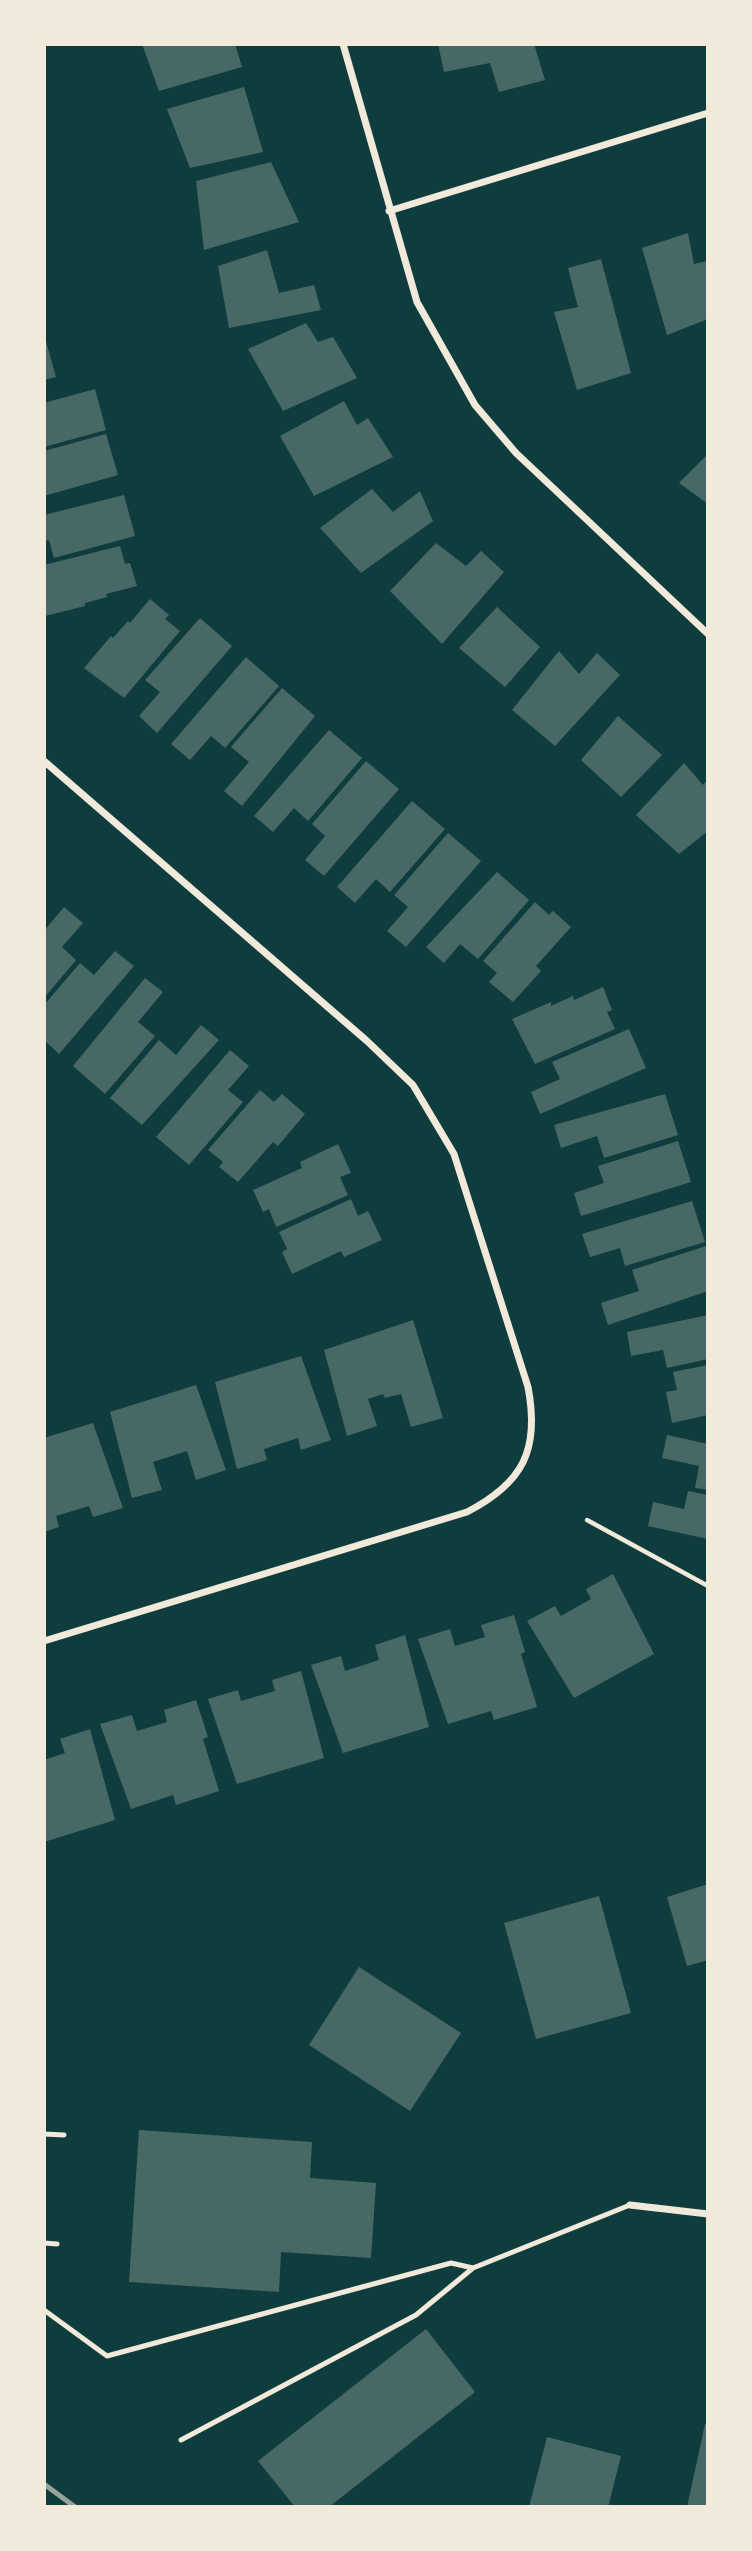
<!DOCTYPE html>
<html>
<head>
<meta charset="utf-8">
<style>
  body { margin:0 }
  #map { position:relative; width:752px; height:2551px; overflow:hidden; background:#0f3d3e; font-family:"Playfair Display",serif }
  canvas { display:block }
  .frame { position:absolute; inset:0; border:46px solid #f1e9da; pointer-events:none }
</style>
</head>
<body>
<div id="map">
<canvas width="752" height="2551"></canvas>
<div class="frame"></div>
</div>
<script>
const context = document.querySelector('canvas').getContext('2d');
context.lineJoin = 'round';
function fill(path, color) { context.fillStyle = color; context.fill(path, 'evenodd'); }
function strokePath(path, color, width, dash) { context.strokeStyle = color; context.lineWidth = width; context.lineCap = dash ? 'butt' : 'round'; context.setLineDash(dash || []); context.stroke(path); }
const building = new Path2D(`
  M 142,44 L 235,44 L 242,67 L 159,91 Z
  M 438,44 L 534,44 L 545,80 L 499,92 L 490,63 L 444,72 Z
  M 244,87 L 263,152 L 190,168 L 167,109 Z
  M 271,162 L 299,222 L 204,250 L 196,181 Z
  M 688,233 L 694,264 L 708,261 L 708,319 L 667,335 L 642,248 Z
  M 267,250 L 279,293 L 314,285 L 321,310 L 229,328 L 218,266 Z
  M 601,259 L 631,373 L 577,390 L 554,312 L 578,307 L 568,268 Z
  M 306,323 L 318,342 L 333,337 L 357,378 L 283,411 L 248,349 Z
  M 44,334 L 56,377 L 44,380 Z
  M 95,389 L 106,430 L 44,447 L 44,403 Z
  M 344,401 L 357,425 L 368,418 L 393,457 L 314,496 L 280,436 Z
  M 106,434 L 118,475 L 44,496 L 44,451 Z
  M 708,454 L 708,504 L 679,483 Z
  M 372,489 L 393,512 L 420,491 L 433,521 L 361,573 L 320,528 Z
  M 124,495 L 135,536 L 54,558 L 49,540 L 44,541 L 44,515 Z
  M 436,543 L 466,566 L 481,551 L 504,572 L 442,644 L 390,591 Z
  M 120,546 L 125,564 L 130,563 L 137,586 L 106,594 L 107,597 L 85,603 L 85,606 L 45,616 L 44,565 Z
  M 150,599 L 169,615 L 165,619 L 180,631 L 124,698 L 84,668 L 111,636 L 113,638 L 128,621 L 130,623 Z
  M 497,607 L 540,647 L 505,687 L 459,648 Z
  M 200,618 L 232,646 L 157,733 L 139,716 L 160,692 L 145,680 Z
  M 559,651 L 579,674 L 597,653 L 620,675 L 555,746 L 512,710 Z
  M 246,657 L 279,686 L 225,748 L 211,736 L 190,760 L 171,744 Z
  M 282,688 L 315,716 L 242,806 L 224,791 L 249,762 L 231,747 Z
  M 618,716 L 662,755 L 621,797 L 581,760 Z
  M 329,730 L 362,758 L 308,821 L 294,808 L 273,832 L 254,816 Z
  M 366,761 L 399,789 L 324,876 L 305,860 L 325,836 L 312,824 Z
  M 684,763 L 703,785 L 708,779 L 708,831 L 679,854 L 636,815 Z
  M 412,801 L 445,829 L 390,892 L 376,879 L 355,903 L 337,887 Z
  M 448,833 L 481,861 L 406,947 L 387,931 L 408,907 L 394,895 Z
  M 497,872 L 529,900 L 478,959 L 460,944 L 444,963 L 426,947 Z
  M 535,902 L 549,915 L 553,911 L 571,927 L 536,966 L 541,971 L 513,1002 L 489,982 L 497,973 L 483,961 Z
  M 64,907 L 83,923 L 62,947 L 76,960 L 44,998 L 44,931 Z
  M 115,951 L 134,966 L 59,1054 L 44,1040 L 44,1005 L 80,963 L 94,975 Z
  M 145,978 L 163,992 L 138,1022 L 155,1036 L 105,1094 L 73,1066 Z
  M 603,987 L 612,1010 L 607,1012 L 615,1029 L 535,1064 L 512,1019 L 551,1002 L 551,1006 L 573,996 L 574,1000 Z
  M 201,1025 L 219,1040 L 142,1125 L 110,1098 L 159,1040 L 176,1055 Z
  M 629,1029 L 646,1068 L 540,1114 L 531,1092 L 560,1079 L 552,1062 Z
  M 230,1050 L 249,1066 L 228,1090 L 243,1102 L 189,1165 L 156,1137 Z
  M 260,1090 L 274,1102 L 282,1094 L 305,1114 L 278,1146 L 273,1142 L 238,1182 L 219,1167 L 223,1162 L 208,1150 Z
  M 665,1094 L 678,1135 L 604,1158 L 597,1136 L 561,1148 L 554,1125 Z
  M 678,1141 L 691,1182 L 581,1216 L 574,1193 L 604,1183 L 598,1166 Z
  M 338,1144 L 351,1173 L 340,1177 L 348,1195 L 276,1227 L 269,1209 L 263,1212 L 253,1190 L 302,1168 L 300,1162 Z
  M 351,1199 L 358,1216 L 368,1211 L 382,1240 L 344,1257 L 341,1251 L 292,1274 L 282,1252 L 287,1249 L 279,1232 Z
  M 692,1201 L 705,1242 L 625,1266 L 620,1248 L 590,1257 L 582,1234 Z
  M 706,1246 L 708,1291 L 608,1325 L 601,1303 L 639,1291 L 632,1270 Z
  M 708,1315 L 708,1359 L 667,1368 L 663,1350 L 631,1356 L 627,1332 Z
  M 413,1320 L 443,1418 L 411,1427 L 401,1394 L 385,1398 L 383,1394 L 368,1399 L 377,1426 L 347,1436 L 324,1350 Z
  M 301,1356 L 331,1440 L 301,1450 L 298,1438 L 264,1449 L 267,1460 L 237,1469 L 215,1382 Z
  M 708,1365 L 708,1415 L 672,1423 L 666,1392 L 677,1390 L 673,1372 Z
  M 196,1385 L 226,1470 L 196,1480 L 187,1451 L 153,1462 L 162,1490 L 132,1498 L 110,1412 Z
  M 93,1423 L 123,1508 L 93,1517 L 89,1506 L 56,1516 L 59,1527 L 44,1532 L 44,1438 Z
  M 667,1435 L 708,1444 L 708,1490 L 695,1488 L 699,1466 L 662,1458 Z
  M 688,1491 L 708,1495 L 708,1539 L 648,1526 L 653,1502 L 684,1509 Z
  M 613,1574 L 654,1654 L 574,1698 L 527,1621 L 555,1606 L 561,1616 L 591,1599 L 586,1589 Z
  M 514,1615 L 525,1652 L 521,1654 L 537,1707 L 494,1720 L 491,1711 L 448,1724 L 418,1639 L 450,1629 L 455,1646 L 485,1637 L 481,1625 Z
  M 405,1635 L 429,1727 L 343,1753 L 311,1665 L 341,1656 L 345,1671 L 379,1660 L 375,1645 Z
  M 301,1671 L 324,1758 L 237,1784 L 208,1699 L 238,1690 L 241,1701 L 275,1691 L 272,1680 Z
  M 196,1700 L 208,1737 L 203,1739 L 219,1791 L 176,1805 L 173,1795 L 131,1809 L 100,1724 L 132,1715 L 137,1731 L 167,1722 L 164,1710 Z
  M 90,1729 L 115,1820 L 44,1842 L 44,1760 L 65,1753 L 60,1739 Z
  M 708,1884 L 708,1960 L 687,1966 L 667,1897 Z
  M 599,1896 L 631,2013 L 536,2039 L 504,1923 Z
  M 359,1967 L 461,2033 L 410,2111 L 309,2045 Z
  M 139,2130 L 312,2142 L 310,2178 L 376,2183 L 371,2258 L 281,2252 L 279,2292 L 129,2282 Z
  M 426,2329 L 475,2392 L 329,2507 L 295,2507 L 258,2461 Z
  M 705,2424 L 708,2424 L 708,2507 L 687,2507 Z
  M 547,2437 L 621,2456 L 608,2507 L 529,2507 Z`);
const path = new Path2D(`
  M 587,1520 L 708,1586`);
const service = new Path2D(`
  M 44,2134 L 64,2135
  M 44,2243 L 57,2244
  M 44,2310 L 107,2356 L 451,2263 L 473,2268 L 630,2205
  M 181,2440 L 416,2315 L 473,2268`);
const minor = new Path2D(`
  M 343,44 L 417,302 L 475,405 L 516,453 L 708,634
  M 389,211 L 708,113
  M 44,761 L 367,1041 L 413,1085 L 454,1154 L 528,1387 C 540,1450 523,1483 467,1512 L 44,1641
  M 630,2205 L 708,2214`);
const rail = new Path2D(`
  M 44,2484 L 75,2507`);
fill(building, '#486865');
strokePath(path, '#f1e9da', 4.5);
strokePath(service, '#f1e9da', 5);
strokePath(minor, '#f1e9da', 7);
strokePath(rail, '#97a49c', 5);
</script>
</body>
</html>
